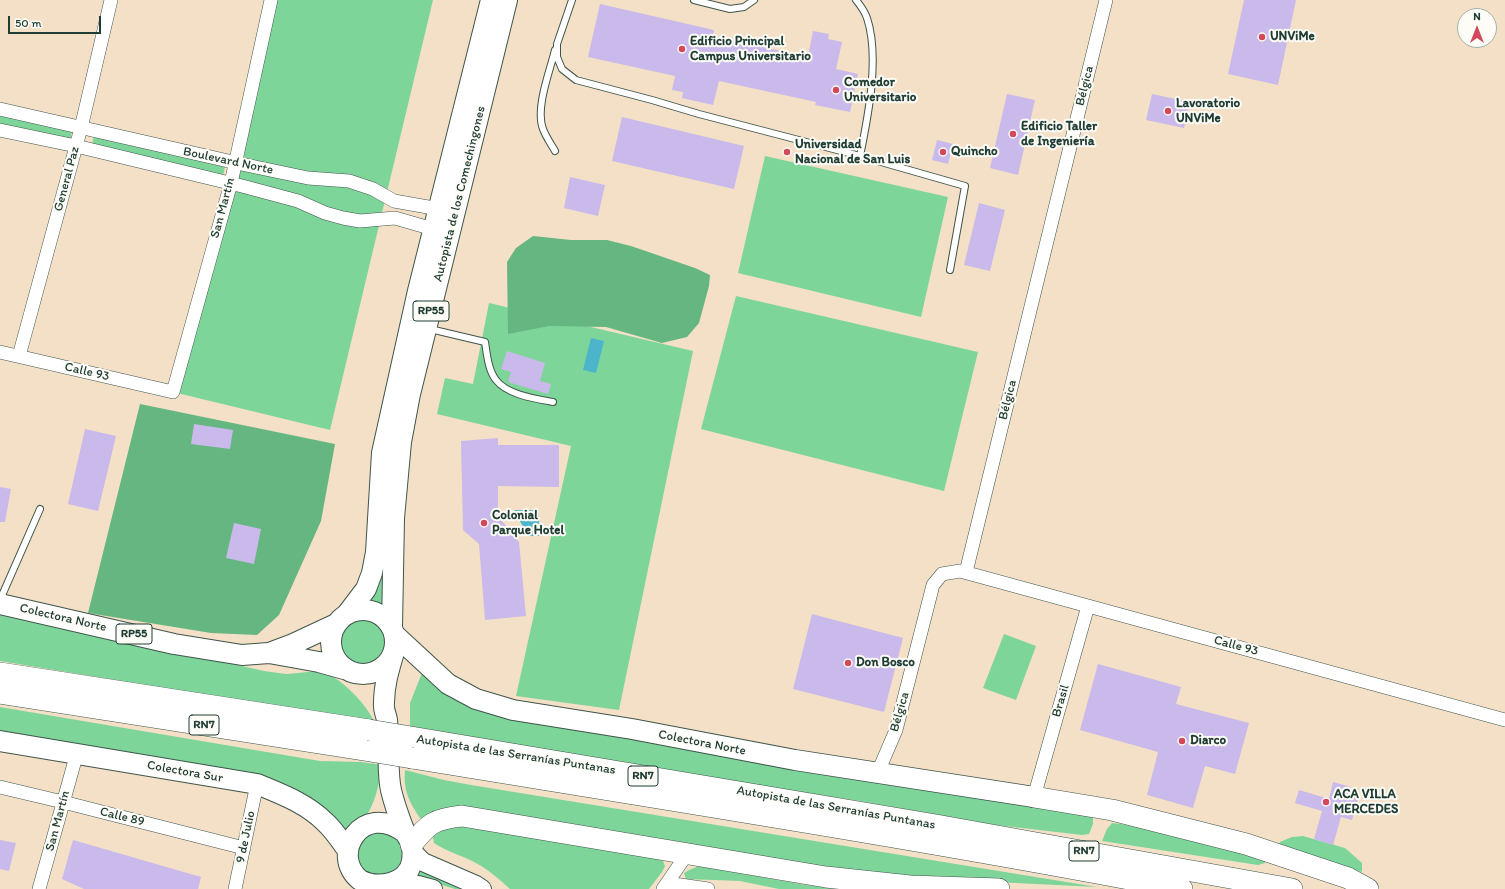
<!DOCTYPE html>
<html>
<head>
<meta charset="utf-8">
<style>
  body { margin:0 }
  #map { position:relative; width:1505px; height:889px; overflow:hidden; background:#f3e0c6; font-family:Itim,sans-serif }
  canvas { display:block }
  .north { position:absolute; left:1457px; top:8px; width:40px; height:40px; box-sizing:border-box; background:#fdfcf7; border:1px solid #a4b0a9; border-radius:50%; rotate:0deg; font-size:11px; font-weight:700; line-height:16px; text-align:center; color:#1f3d34 }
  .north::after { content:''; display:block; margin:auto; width:14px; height:18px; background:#d1495b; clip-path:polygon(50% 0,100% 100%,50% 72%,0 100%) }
  .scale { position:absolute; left:8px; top:16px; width:93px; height:18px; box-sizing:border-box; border:2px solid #1f3d34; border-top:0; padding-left:5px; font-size:12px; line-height:14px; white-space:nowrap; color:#1f3d34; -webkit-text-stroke:3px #fdfcf7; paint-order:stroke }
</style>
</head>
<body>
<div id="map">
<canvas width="1505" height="889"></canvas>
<div class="north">N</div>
<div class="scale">50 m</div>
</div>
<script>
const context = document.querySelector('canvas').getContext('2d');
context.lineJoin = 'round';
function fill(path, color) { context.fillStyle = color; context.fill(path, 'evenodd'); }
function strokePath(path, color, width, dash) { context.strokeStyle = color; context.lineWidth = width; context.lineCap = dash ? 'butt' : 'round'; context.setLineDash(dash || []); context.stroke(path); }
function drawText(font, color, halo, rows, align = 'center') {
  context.font = font + ' Itim,sans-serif'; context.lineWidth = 4; context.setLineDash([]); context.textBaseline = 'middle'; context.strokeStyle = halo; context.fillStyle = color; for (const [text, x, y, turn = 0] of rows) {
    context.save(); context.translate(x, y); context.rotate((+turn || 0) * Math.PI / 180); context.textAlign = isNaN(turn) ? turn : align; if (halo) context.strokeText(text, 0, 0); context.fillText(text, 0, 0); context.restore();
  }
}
const green = new Path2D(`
  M 271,0 L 433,0 L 330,430 L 173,392 Z
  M 0,114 L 72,131 L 70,141 L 0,124 Z
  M 94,135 L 225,166 L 223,176 L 92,145 Z
  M 765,156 L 948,197 L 921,317 L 738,273 Z
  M 736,296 L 978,352 L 944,491 L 701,429 Z
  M 489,303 L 693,351 L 619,710 L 516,696 L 571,446 L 437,414 L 445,378 L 473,384 Z
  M 382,548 L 388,615 L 369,602 L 375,593 Z
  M 0,612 L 264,671 C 271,672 279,673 286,674 C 297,674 308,671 320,672 C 340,675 367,705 375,723 L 0,661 Z
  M337 642a26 26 0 1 1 52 0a26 26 0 1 1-52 0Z
  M 1004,634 L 1036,646 L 1016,700 L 983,688 Z
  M 422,673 L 445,692 L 1093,817 L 1093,824 L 1089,834 L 1082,835 L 996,825 L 854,800 L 683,774 L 410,728 L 410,703 Z
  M 0,707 L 320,761 L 361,762 L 382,765 C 379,785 375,807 361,823 C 357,828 351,833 346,838 L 306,799 L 0,734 Z
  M 405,770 L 444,780 L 471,785 L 1097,887 L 894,877 L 420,818 C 409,802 403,790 405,770 Z
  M 459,823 L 657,859 L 663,861 L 665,866 L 662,872 L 649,889 L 510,889 C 499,879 488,869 474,862 C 461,855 447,852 434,843 L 433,837 L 435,832 Z
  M 1112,823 L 1121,824 L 1234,847 L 1265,859 L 1265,863 L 1258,865 L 1102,841 L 1107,829 Z
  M 385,828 L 404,844 L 401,869 L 379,880 L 358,868 C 355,835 354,839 385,828 Z
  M 1303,836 L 1345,848 L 1362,863 L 1362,872 L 1277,848 L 1280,842 L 1292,837 Z
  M 699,866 L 806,885 L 841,889 L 779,889 L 740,881 L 686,879 L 684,873 L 689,870 Z
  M 419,870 L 469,889 L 455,889 L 416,877 Z`);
const forest = new Path2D(`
  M 533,236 L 571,240 L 607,240 L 631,246 L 695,268 L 710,275 L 709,286 L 699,323 L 687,337 L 662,343 L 606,327 L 549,326 L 508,334 L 507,262 L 516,248 Z
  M 140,404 L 335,444 L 321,521 L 279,615 L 257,635 L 211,633 L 88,613 Z`);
const water = new Path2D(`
  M 591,338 L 604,341 L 596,373 L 583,370 Z
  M 514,510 L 539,510 L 539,536 L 528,536 Z`);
const building = new Path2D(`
  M 1244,0 L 1296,0 L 1278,85 L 1228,74 Z
  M 600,4 L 714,30 L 713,36 L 808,57 L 813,31 L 829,34 L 828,39 L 842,42 L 836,69 L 858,74 L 850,112 L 815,105 L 816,102 L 719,81 L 713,105 L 682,98 L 683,92 L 672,90 L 675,76 L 588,57 Z
  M 1007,94 L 1035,100 L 1018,175 L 990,168 Z
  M 1152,94 L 1190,102 L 1184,128 L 1146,120 Z
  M 622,117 L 744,146 L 734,189 L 612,161 Z
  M 937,140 L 953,144 L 948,164 L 932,160 Z
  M 570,177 L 605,185 L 598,216 L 564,208 Z
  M 979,203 L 1005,210 L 990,271 L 964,265 Z
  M 507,351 L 545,363 L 540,381 L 551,384 L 548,394 L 508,382 L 511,372 L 501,369 Z
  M 194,424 L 233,430 L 230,449 L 191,444 Z
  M 85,429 L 116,436 L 98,511 L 68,504 Z
  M 498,438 L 498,445 L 559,445 L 559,487 L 498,486 L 498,516 L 519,542 L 526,616 L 485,620 L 479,544 L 463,530 L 461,441 Z
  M 0,487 L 11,489 L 5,522 L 0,522 Z
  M 234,523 L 261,529 L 254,564 L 226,558 Z
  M 812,614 L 903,638 L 884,712 L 793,689 Z
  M 1098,664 L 1181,687 L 1176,704 L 1249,723 L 1235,774 L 1205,766 L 1193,808 L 1147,795 L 1158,752 L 1080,730 Z
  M 1333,782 L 1351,787 L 1350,790 L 1358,793 L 1356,799 L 1358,800 L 1352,820 L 1341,817 L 1333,845 L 1314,839 L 1322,811 L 1295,803 L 1299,790 L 1329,799 Z
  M 0,840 L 16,843 L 9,871 L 0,869 Z
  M 73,840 L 201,877 L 198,889 L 84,889 L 62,879 Z`);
const service = new Path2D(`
  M 572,0 L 557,44 L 557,57 L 562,69 L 576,80 L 652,100 L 699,114 L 860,156 L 965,186 L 950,270
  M 694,0 L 730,9 L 744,7 L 754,0
  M 856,0 C 860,5 865,12 867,18 C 880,57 868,117 860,156
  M 555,151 C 551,144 546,137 543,129 C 535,108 550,71 555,50
  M 430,329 L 485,342 C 487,354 488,370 496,380 C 507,395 537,399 553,402
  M 0,600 L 40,509`);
const minor = new Path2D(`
  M 0,109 L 246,165 L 308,178 L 349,181 L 373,189 L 394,201 L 445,210
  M 0,130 L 76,146 L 242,186 L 298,201 L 325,213 L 343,218 L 360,221 L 395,218 L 440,231
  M 0,352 L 173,392 L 231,183 L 271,0
  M 19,356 L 81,128 L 111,0
  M 966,572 L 1106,0
  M 878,772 L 896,730 L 933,585 L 942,574 L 960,571 L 1505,720
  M 0,787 L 63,802 L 244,848
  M 1034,797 L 1088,606
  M 667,883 L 708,889
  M 39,889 L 77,753
  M 235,889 L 257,784
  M 663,889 L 687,854`);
const secondary = new Path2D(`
  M 413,852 L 423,862 L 476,885 L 482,889
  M 399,881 L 418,885 L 433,889`);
const primary = new Path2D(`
  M 0,604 L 174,644 L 242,655 L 269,653 L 293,644 L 336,624
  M331 642a32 32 0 1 1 64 0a32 32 0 1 1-64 0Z
  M 347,614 L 366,589 L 372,573 L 376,552 L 382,453 L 418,291 L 491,0
  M 392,627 L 394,518 L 401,442 L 410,394 L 507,0
  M 394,634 L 448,684 L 476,699 L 513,710 L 632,729 L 795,760 L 1034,797
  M 394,652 C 389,669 384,685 384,703 C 383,709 386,714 387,720 C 388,729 388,739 388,748 C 389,761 388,777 391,790 C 394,803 399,817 404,830 C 405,834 408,837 410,841 C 413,847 413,854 412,861 C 408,885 377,889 360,880 C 329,855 362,801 404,832
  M 269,653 L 319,662 L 344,669
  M 0,741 L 257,784 C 281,794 306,803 325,822 C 334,830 341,841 348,851`);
const trunk = new Path2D(`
  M 0,673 L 369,730
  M 0,693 L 370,751
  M 411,737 L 936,825 L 1292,889
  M 412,758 C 669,800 926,840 1182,889
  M 1034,797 L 1112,810 L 1246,844 L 1348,878 L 1368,889
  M 411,845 C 429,823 434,819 462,816 L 826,877 L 910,886 L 999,889`);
const trunkBridge = new Path2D(`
  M 369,730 L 411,737
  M 370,751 L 412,758`);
const markers = [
  [1262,37,4,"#d1495b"],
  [682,49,4,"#d1495b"],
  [836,90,4,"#d1495b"],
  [1168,111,4,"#d1495b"],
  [1013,134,4,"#d1495b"],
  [787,152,4,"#d1495b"],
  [943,152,4,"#d1495b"],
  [484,523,4,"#d1495b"],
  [848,663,4,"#d1495b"],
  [1182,741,4,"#d1495b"],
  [1326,802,4,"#d1495b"]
];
const shields = [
  [431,311,36],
  [134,634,36],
  [204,725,30],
  [643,776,30],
  [1084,851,30]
];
const shieldNames = [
  ["RP55",431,311],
  ["RP55",134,634],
  ["RN7",204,725],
  ["RN7",643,776],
  ["RN7",1084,851]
];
const poiNames = [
  ["UNViMe",1270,37],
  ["Edificio Principal",690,42],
  ["Campus Universitario",690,57],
  ["Comedor",844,83],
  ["Universitario",844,98],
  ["Lavoratorio",1176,104],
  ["UNViMe",1176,119],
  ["Edificio Taller",1021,127],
  ["de Ingeniería",1021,142],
  ["Universidad",795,145],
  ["Nacional de San Luis",795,160],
  ["Quincho",951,152],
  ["Colonial",492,516],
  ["Parque Hotel",492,531],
  ["Don Bosco",856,663],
  ["Diarco",1190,741],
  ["ACA VILLA",1334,795],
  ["MERCEDES",1334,810]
];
const streetNames = [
  ["Bélgica",1085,86,-76],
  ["Boulevard Norte",228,161,12],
  ["General Paz",67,179,-75],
  ["Autopista de los Comechingones",460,194,-76],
  ["San Martín",223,208,-75],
  ["Calle 93",87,372,13],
  ["Bélgica",1008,400,-76],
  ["Colectora Norte",63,618,13],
  ["Calle 93",1236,646,15],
  ["Brasil",1061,701,-74],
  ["Bélgica",900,712,-74],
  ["Colectora Norte",702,743,11],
  ["Autopista de las Serranías Puntanas",516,755,9],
  ["Colectora Sur",185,772,10],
  ["Autopista de las Serranías Puntanas",836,808,10],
  ["Calle 89",122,817,14],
  ["San Martín",58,821,-75],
  ["9 de Julio",246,837,-78]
];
fill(green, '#7ed59a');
fill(forest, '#66b682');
fill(water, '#4db5cb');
fill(building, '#cab9eb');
strokePath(service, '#3f554a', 8);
strokePath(minor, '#3f554a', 14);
strokePath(secondary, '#3f554a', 20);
strokePath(primary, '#3f554a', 22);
strokePath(trunk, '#3f554a', 22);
strokePath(service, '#fff', 6);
strokePath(minor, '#fff', 13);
strokePath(secondary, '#fff', 18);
strokePath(primary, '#fff', 20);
strokePath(trunk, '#fff', 21);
strokePath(trunkBridge, '#3f554a', 22, []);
strokePath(trunkBridge, '#fff', 21);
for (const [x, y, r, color] of markers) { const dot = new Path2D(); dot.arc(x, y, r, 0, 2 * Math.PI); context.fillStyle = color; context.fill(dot); strokePath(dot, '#fdfcf7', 1.5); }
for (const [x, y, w] of shields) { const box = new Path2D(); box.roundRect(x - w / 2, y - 10, w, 20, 3); context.fillStyle = '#fdfcf7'; context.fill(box); strokePath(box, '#1f3d34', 1); }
drawText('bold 12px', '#1f3d34', null, shieldNames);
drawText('bold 13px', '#1f3d34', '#fdfcf7', poiNames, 'left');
drawText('13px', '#1f3d34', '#fdfcf7', streetNames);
</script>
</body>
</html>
